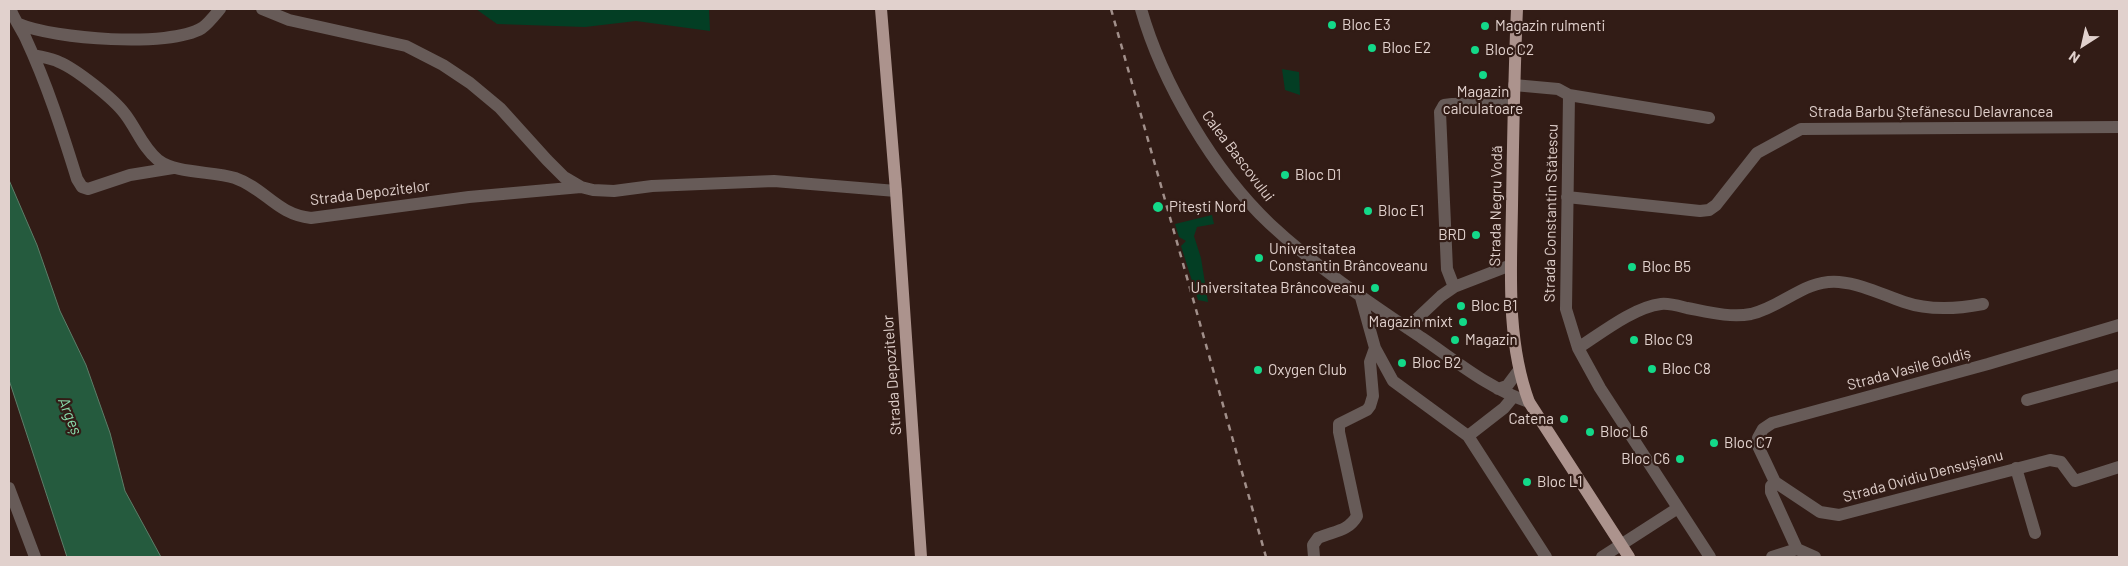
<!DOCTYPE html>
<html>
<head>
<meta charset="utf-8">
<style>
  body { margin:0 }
  #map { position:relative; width:2128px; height:566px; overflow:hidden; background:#321c16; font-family:Barlow,sans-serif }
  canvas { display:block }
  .frame { position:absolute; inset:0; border:10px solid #e1d1cd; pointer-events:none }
  .north { position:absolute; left:2058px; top:20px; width:50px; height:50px; -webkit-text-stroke:4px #321c16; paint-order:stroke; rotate:215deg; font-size:14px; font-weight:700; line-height:20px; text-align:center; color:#e1d1cd }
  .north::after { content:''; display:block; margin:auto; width:18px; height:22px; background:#e1d1cd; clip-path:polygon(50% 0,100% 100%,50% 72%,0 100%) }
</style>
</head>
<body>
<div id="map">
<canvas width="2128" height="566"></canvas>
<div class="frame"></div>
<div class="north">N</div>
</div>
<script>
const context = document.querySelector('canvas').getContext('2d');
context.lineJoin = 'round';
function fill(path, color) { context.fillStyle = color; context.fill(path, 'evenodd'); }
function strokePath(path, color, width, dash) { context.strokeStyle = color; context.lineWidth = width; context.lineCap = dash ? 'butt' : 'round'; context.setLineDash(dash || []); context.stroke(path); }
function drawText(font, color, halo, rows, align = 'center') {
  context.font = font + ' Barlow,sans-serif'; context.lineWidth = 4.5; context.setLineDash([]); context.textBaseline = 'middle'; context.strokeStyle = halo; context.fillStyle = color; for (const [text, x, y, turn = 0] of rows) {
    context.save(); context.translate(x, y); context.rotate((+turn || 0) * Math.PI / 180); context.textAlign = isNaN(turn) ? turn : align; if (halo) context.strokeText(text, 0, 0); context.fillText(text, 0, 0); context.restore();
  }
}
const green = new Path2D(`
  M 476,9 L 709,9 L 710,31 L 636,21 L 585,27 L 497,24 Z
  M 1282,69 L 1299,72 L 1300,95 L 1285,90 Z
  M 1212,215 L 1214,224 L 1197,227 L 1194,236 L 1201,258 L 1208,302 L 1198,300 L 1181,246 L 1186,241 L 1179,237 L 1175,224 Z`);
const water = new Path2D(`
  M 9,180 L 37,245 L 60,311 L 86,365 L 110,433 L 125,491 L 161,557 L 67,557 L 9,380 Z`);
const minor = new Path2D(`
  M 11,9 C 11,14 23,32 26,39 C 47,84 62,131 77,179 L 82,187 L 88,189 L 130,175 L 173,168
  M 262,9 L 289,20 L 406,46 L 443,65 L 470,83 L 500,108 L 547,160 L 564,177 L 581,187 L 593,190 L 614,191 L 652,186 L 774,181 L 896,191
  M 1141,9 C 1162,83 1214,171 1270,224 C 1316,267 1370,303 1422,338 C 1456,361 1489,389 1529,402
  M 19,24 C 54,39 169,48 202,28 C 208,24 215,15 220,9
  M 34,55 C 42,57 52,58 59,62 C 76,69 114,99 125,114 C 136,128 143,148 158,160 C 176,174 213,171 235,178 C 266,189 276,214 311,218 L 469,197 L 581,187
  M 1514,85 L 1558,89 L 1569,95 L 1566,309 L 1578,348 L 1600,388 L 1710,557
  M 1569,95 L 1709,118
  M 1567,197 L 1700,211 L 1709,210 L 1716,205 L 1757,153 L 1801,129 L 2119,127
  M 1454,287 L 1447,269 L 1440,112 L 1444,105 L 1452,104 L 1513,103
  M 1360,294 L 1375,348 L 1393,381 L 1468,436 L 1546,557
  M 2119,325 L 1988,364 L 1772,423 L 1763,429 L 1758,438 L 1758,446 L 1775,482 L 1820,512 L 1839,515 L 2050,460 L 2061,462 L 2075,481 L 2119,467
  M 1407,328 L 1441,296 L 1454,287 L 1511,265
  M 1578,348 C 1600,334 1634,307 1661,304 C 1669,303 1679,306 1687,308 C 1708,312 1730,318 1751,314 C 1783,307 1804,279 1839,282 C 1862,284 1883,295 1904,302 C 1930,311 1957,309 1983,304
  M 1498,389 L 1507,386 L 1519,370
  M 2027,400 L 2119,375
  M 1468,436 L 1504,408 L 1513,397
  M 2016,468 L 2035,533
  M 1775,482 L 1771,486 L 1771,492 L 1797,549
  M 9,488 L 35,557
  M 1314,557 L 1313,545 L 1318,538 C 1333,531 1348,532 1357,516 L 1339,432 L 1339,424 L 1367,410 L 1370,406 L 1373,396 L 1370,362 L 1375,348
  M 1602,557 L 1678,508
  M 1772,557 L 1797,549 L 1815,557`);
const major = new Path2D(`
  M 881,9 L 896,191 L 921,557
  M 1517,9 C 1514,75 1513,140 1512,206 C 1511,270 1506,340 1529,402 L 1629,557`);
const rail = new Path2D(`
  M 1111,9 L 1266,557`);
const markers = [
  [1332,25,5,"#13d989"],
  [1485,26,5,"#13d989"],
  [1372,48,5,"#13d989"],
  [1475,50,5,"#13d989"],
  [1483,75,5,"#13d989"],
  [1285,175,5,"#13d989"],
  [1158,207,6,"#13d989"],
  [1368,211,5,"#13d989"],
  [1476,235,5,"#13d989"],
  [1259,258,5,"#13d989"],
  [1632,267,5,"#13d989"],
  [1375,288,5,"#13d989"],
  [1461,306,5,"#13d989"],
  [1463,322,5,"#13d989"],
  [1455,340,5,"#13d989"],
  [1634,340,5,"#13d989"],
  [1402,363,5,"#13d989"],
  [1652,369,5,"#13d989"],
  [1258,370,5,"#13d989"],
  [1564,419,5,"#13d989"],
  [1590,432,5,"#13d989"],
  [1714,443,5,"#13d989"],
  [1680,459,5,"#13d989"],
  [1527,482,5,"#13d989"]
];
const poiNames = [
  ["Bloc E3",1342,25],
  ["Magazin rulmenti",1495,26],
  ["Bloc E2",1382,48],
  ["Bloc C2",1485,50],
  ["Magazin",1483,92,"center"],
  ["calculatoare",1483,109,"center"],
  ["Bloc D1",1295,175],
  ["Pitești Nord",1169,207],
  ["Bloc E1",1378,211],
  ["BRD",1466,235,"right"],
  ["Universitatea",1269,249],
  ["Constantin Brâncoveanu",1269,266],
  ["Bloc B5",1642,267],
  ["Universitatea Brâncoveanu",1365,288,"right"],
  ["Bloc B1",1471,306],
  ["Magazin mixt",1453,322,"right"],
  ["Magazin",1465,340],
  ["Bloc C9",1644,340],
  ["Bloc B2",1412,363],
  ["Bloc C8",1662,369],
  ["Oxygen Club",1268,370],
  ["Catena",1554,419,"right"],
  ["Bloc L6",1600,432],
  ["Bloc C7",1724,443],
  ["Bloc C6",1670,459,"right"],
  ["Bloc L1",1537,482]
];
const streetNames = [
  ["Strada Barbu Ștefănescu Delavrancea",1931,112],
  ["Calea Bascovului",1238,156,53],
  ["Strada Depozitelor",370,193,-7],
  ["Strada Negru Vodă",1496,206,-89],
  ["Strada Constantin Stătescu",1551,213,-89],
  ["Strada Vasile Goldiș",1909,369,-15],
  ["Strada Depozitelor",892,375,-94],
  ["Strada Ovidiu Densușianu",1923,476,-15]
];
const waterNames = [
  ["Argeș",70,416,68]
];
fill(green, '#033e24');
fill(water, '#255b3e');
strokePath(water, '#5d7e69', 1);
strokePath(minor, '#675b58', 12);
strokePath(major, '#ac938d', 12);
strokePath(rail, '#a18f8a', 2.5, [6, 6]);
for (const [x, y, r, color] of markers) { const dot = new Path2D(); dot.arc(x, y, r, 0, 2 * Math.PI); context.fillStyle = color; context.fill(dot); strokePath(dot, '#321c16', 2); }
drawText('15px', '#e1d1cd', '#321c16', poiNames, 'left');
drawText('15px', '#e1d1cd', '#321c16', streetNames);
drawText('italic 16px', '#89dcac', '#321c16', waterNames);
</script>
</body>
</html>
